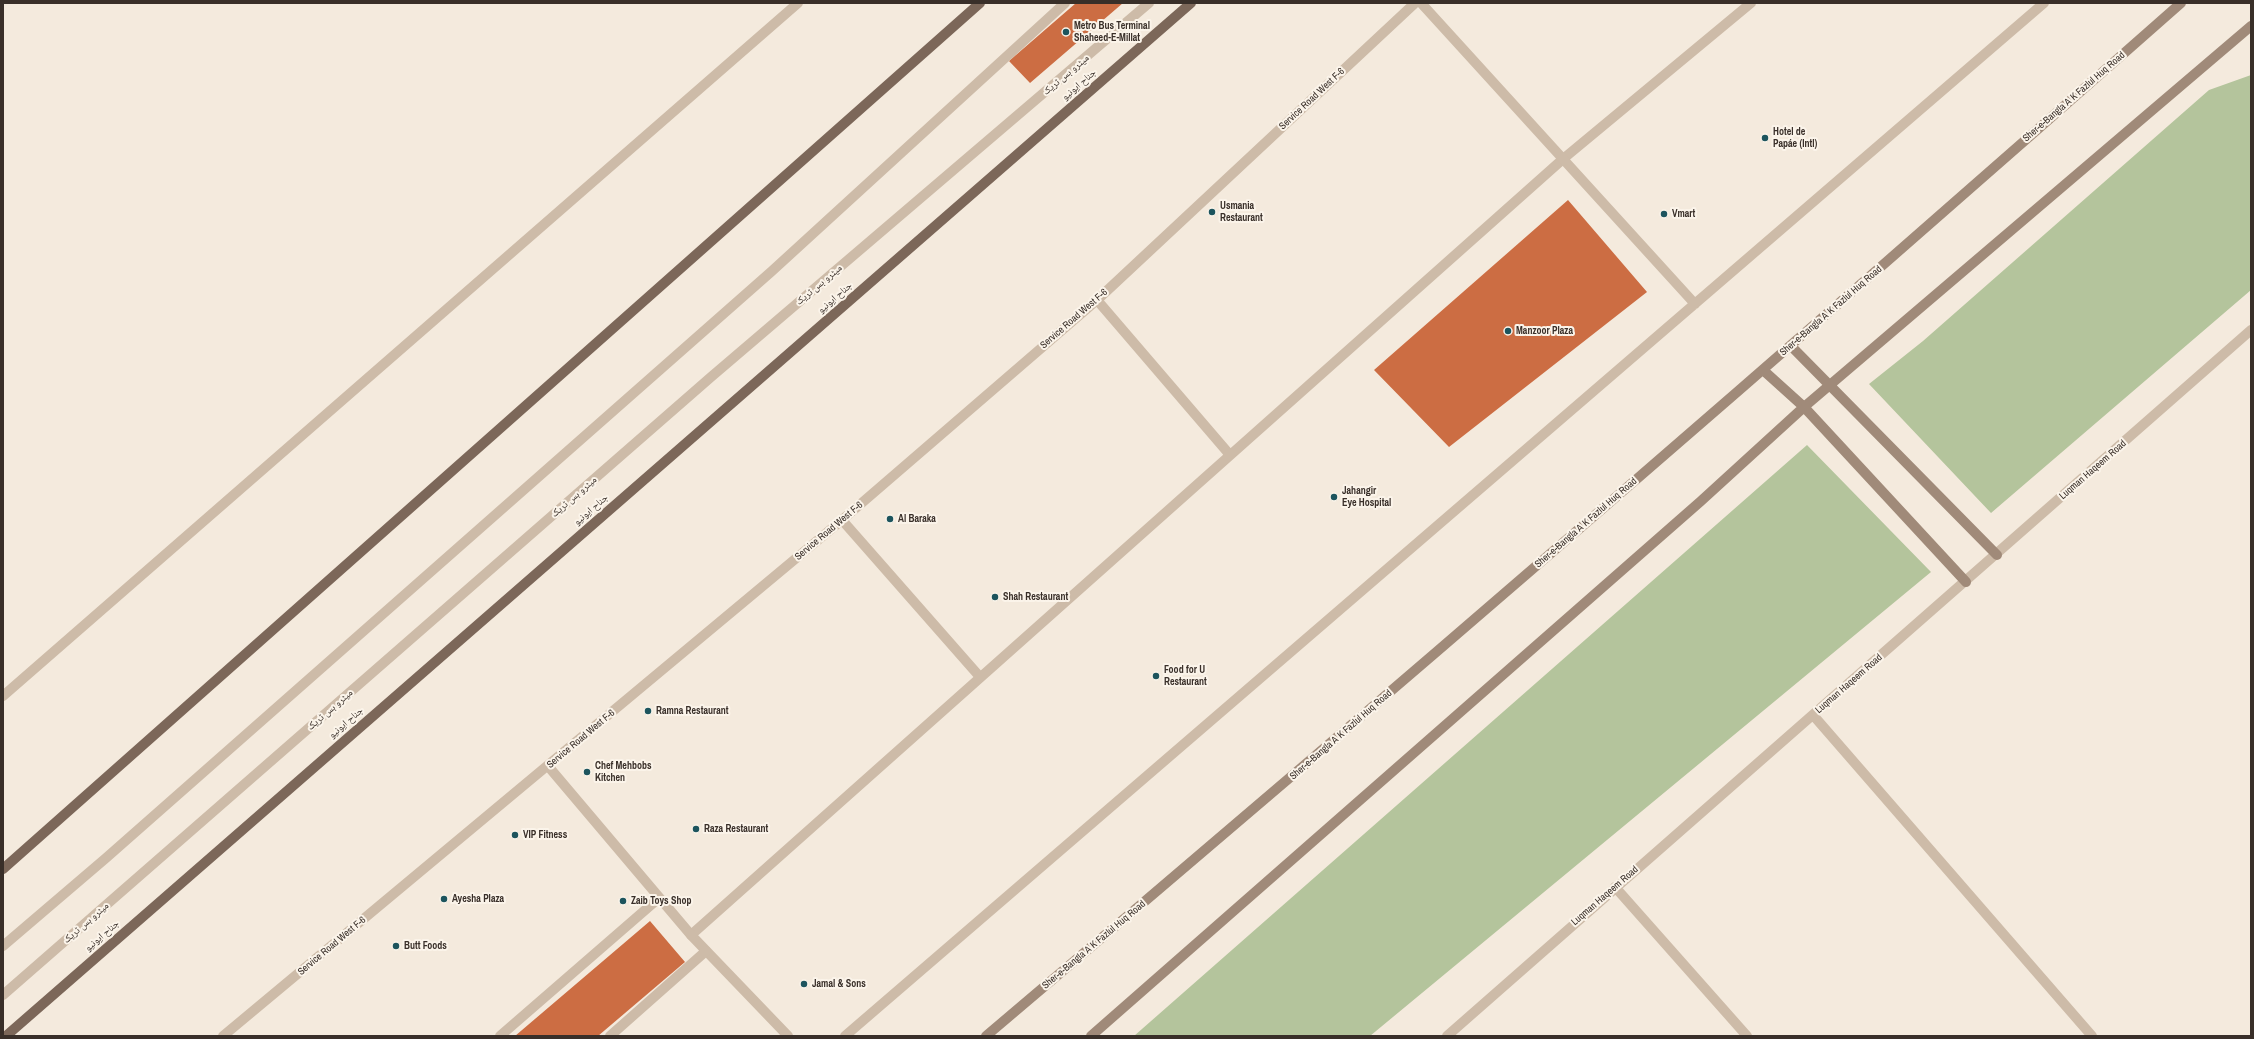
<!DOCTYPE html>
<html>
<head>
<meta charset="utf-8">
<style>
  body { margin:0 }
  #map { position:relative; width:2254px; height:1039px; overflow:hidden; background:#f4eadd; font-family:"Archivo Narrow",sans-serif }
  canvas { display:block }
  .frame { position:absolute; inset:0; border:4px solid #392f29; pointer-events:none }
</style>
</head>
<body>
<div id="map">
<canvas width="2254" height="1039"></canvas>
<div class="frame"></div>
</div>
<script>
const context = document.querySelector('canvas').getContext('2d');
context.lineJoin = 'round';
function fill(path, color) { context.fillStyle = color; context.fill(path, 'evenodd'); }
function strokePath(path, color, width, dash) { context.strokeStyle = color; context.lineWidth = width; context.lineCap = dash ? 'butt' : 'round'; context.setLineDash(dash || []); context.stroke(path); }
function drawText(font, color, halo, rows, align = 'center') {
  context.font = font + ' "Archivo Narrow","Noto Naskh Arabic",sans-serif'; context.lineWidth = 4; context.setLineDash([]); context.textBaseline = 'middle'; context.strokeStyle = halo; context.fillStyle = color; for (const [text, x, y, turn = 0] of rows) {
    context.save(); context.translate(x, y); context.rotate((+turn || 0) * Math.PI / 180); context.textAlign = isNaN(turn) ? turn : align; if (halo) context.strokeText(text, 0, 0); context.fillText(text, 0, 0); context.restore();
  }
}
const green = new Path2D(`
  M 2251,75 L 2251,290 L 1991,513 L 1869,384 L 1923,341 L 2209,90 Z
  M 1807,445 L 1931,572 L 1370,1036 L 1134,1036 Z`);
const building = new Path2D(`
  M 1076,3 L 1123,3 L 1030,83 L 1009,61 Z
  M 1568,200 L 1647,292 L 1449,447 L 1374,370 Z
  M 650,921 L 685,962 L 598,1036 L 515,1036 Z`);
const lane = new Path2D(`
  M 1097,300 L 1230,455
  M 842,520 L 980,677
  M 3,946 L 106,858 L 772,271 L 1065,3
  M 3,995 L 711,377 L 1149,3
  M 788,1036 L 691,935 L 1563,159 L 1751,3`);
const street = new Path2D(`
  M 1421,3 L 1695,304
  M 3,696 L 798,3
  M 1813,715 L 2092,1036
  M 548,766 L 691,935
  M 1615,887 L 1747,1036
  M 223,1036 L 842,520 L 1097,300 L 1415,3
  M 500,1036 L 659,898
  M 610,1036 L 706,951
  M 845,1036 L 2044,3
  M 1447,1036 L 2251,330`);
const secondary = new Path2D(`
  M 1791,346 L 1997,555
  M 1763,370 L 1804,407 L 1966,582
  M 986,1036 C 1388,696 1786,352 2181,3
  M 1091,1036 L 1701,501 L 1804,407 L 2251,26`);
const primary = new Path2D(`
  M 3,869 L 980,3
  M 6,1036 L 1191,3`);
const markers = [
  [1066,32,4,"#1c545d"],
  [1765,138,4,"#1c545d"],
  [1212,212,4,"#1c545d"],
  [1664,214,4,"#1c545d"],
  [1508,331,4,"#1c545d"],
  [1334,497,4,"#1c545d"],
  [890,519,4,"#1c545d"],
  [995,597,4,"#1c545d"],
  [1156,676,4,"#1c545d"],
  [648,711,4,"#1c545d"],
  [587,772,4,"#1c545d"],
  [696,829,4,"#1c545d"],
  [515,835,4,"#1c545d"],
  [444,899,4,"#1c545d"],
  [623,901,4,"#1c545d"],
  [396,946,4,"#1c545d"],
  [804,984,4,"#1c545d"]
];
const poiNames = [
  ["Metro Bus Terminal",1074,26],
  ["Shaheed-E-Millat",1074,38],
  ["Hotel de",1773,132],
  ["Papáe (Intl)",1773,144],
  ["Usmania",1220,206],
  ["Restaurant",1220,218],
  ["Vmart",1672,214],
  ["Manzoor Plaza",1516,331],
  ["Jahangir",1342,491],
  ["Eye Hospital",1342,503],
  ["Al Baraka",898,519],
  ["Shah Restaurant",1003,597],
  ["Food for U",1164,670],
  ["Restaurant",1164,682],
  ["Ramna Restaurant",656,711],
  ["Chef Mehbobs",595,766],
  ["Kitchen",595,778],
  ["Raza Restaurant",704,829],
  ["VIP Fitness",523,835],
  ["Ayesha Plaza",452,899],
  ["Zaib Toys Shop",631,901],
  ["Butt Foods",404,946],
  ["Jamal & Sons",812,984]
];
const streetNames = [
  ["میٹرو بس ٹریک",1066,75,-40],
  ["جناح ایونیو",1079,85,-41],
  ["Sher-e-Bangla A K Fazlul Huq Road",2074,97,-41],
  ["Service Road West F-6",1312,99,-43],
  ["میٹرو بس ٹریک",819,285,-40],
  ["جناح ایونیو",835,298,-41],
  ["Sher-e-Bangla A K Fazlul Huq Road",1831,311,-41],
  ["Service Road West F-6",1074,319,-41],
  ["Luqman Haqeem Road",2093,470,-41],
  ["میٹرو بس ٹریک",574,497,-41],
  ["جناح ایونیو",591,510,-41],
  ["Sher-e-Bangla A K Fazlul Huq Road",1586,523,-41],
  ["Service Road West F-6",829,531,-40],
  ["Luqman Haqeem Road",1849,684,-41],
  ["میٹرو بس ٹریک",330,710,-41],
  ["جناح ایونیو",346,723,-41],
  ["Sher-e-Bangla A K Fazlul Huq Road",1341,735,-41],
  ["Service Road West F-6",581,739,-40],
  ["Luqman Haqeem Road",1605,896,-41],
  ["میٹرو بس ٹریک",86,923,-41],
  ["جناح ایونیو",102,936,-41],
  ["Sher-e-Bangla A K Fazlul Huq Road",1094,945,-40],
  ["Service Road West F-6",332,946,-40]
];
fill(green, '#b4c49c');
fill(building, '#cc6d43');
strokePath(lane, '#cdbba8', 10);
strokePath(street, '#cdbba8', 10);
strokePath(secondary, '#a08a79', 10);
strokePath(primary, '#7c6759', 10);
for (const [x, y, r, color] of markers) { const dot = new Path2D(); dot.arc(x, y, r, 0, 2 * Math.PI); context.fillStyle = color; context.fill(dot); strokePath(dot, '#fbf4ea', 1.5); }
drawText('bold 10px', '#392f29', '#fbf4ea', poiNames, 'left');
drawText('10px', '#392f29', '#fbf4ea', streetNames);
</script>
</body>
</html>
